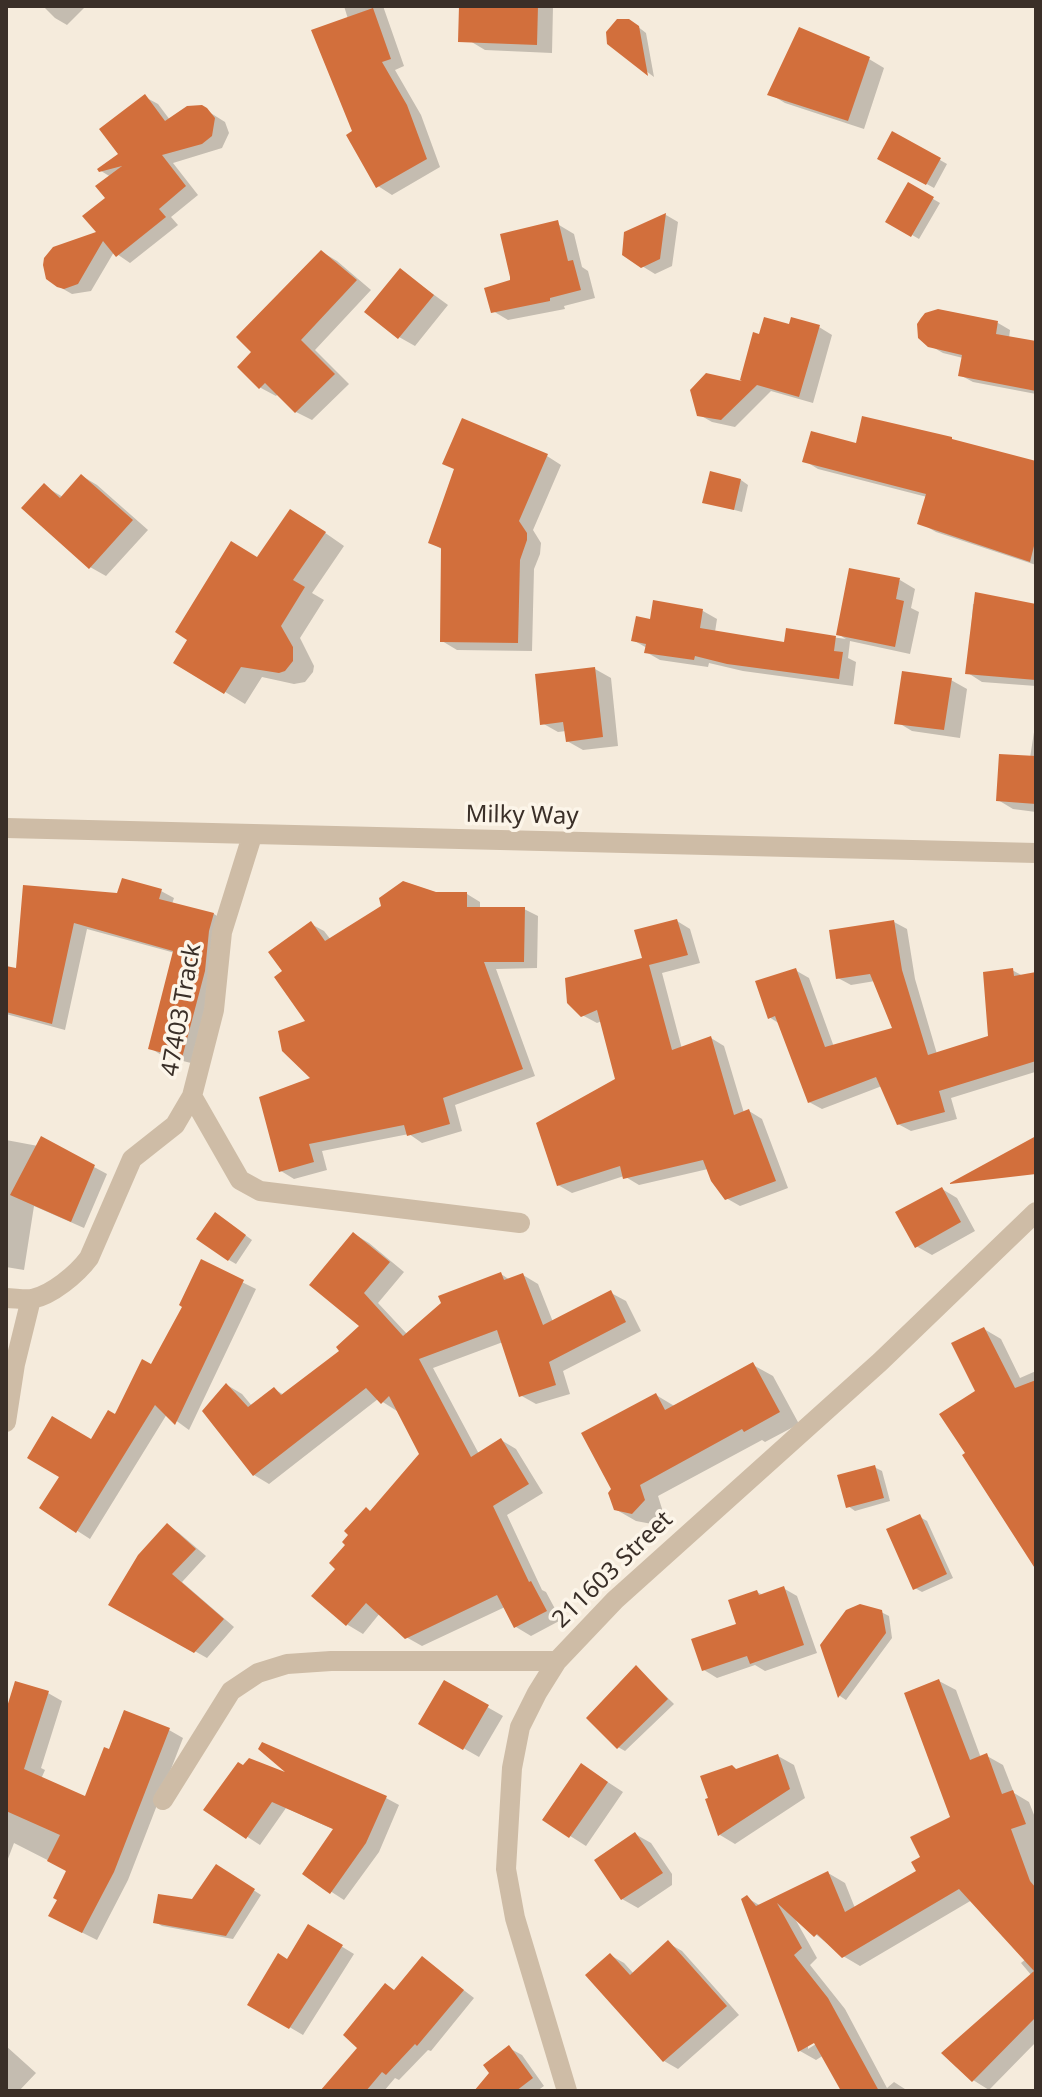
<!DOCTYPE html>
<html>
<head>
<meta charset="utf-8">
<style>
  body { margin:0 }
  #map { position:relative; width:1042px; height:2097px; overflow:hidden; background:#f5ebdc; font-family:"Noto Sans",sans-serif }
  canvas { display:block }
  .frame { position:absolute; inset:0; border:8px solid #3a2f28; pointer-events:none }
</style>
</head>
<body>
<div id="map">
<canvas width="1042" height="2097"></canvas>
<div class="frame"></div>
</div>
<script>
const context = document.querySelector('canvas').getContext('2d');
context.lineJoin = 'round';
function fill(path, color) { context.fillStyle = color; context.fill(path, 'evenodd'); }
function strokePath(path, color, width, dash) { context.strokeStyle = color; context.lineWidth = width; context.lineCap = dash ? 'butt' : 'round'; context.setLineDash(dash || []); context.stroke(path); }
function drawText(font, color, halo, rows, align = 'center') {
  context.font = font + ' "Noto Sans",sans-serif'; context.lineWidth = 7; context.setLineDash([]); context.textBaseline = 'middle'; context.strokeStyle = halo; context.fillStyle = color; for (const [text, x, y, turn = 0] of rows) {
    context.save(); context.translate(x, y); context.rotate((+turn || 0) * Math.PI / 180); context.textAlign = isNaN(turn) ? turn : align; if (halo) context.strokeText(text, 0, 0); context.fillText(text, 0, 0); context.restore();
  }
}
const shadow = new Path2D(`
  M 43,6 L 86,6 L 67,25 L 55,18 Z
  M 344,6 L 383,6 L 404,66 L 395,70 L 421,115 L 440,167 L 392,195 L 378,186 L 355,132 L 348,19 Z
  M 477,6 L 553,6 L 552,53 L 485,50 L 470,41 Z
  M 637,26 L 646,33 L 654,77 L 609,43 Z
  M 869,59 L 884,68 L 864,129 L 785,103 L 770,94 Z
  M 145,97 L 158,104 L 170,120 L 201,107 L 225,122 L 229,133 L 222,148 L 173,163 L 198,195 L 171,217 L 178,225 L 130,263 L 114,252 L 91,291 L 72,294 L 58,286 L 99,233 L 111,177 L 101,171 L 121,155 Z
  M 893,133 L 947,164 L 934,188 L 880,158 Z
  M 909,185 L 940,203 L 919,239 L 888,221 Z
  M 666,215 L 678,222 L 672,266 L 655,274 L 642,266 L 626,234 Z
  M 559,225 L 574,234 L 582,267 L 588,271 L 595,298 L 564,306 L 565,309 L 508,320 L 493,311 L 511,281 Z
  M 322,252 L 337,261 L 371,290 L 315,350 L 349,384 L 312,420 L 296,412 L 278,394 L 276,396 L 261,388 L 240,367 L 254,352 Z
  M 400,270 L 448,305 L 415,346 L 399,337 Z
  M 998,323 L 1010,330 L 1009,338 L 1036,343 L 1036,394 L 973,382 L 960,375 L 963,358 L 943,353 L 929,345 Z
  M 790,326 L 819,327 L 832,335 L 813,403 L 771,391 L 735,427 L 712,422 L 698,414 L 749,384 L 760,336 Z
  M 857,445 L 1036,463 L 1036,565 L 936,532 L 922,524 L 927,497 L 818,469 L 805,461 Z
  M 547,456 L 561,465 L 533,530 L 541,543 L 540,554 L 534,569 L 532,651 L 457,650 L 442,641 L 443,550 L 430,542 Z
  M 82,476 L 97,485 L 148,530 L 106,576 L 90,567 L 44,486 L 63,497 Z
  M 741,480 L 748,485 L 742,512 L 705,502 Z
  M 311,523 L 344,546 L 312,593 L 324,600 L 300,638 L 314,666 L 313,672 L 305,682 L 294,684 L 262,677 L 245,704 L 176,662 L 258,559 Z
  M 900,580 L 915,589 L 911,608 L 919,612 L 910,654 L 850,641 L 848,658 L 856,662 L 853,686 L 743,671 L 709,663 L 708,667 L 660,660 L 646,652 L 647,648 L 633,640 L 652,621 L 703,611 L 717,619 L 715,632 L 786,644 L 788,631 L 846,639 L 838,634 Z
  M 973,604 L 1036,608 L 1036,686 L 982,682 L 968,673 Z
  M 595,669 L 611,678 L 618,746 L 583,750 L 567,741 L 566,731 L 558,732 L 542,723 Z
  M 951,680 L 967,689 L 960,738 L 912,731 L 897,722 Z
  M 1036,719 L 1036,812 L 1013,809 L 998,800 L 1030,758 Z
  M 25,887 L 119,895 L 161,891 L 174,898 L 172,904 L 214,914 L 226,922 L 195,1064 L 163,1056 L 150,1048 L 175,953 L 87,929 L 65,1030 L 6,1014 L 6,968 L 18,970 Z
  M 436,894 L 467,894 L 480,902 L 480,909 L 524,909 L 538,916 L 537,968 L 496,969 L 535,1076 L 455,1105 L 462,1131 L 422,1143 L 409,1134 L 322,1151 L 327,1170 L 294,1179 L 281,1171 L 314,1079 L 308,1022 L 284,972 L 311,924 L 324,931 L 331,940 Z
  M 677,921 L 690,929 L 700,963 L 662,973 L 682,1049 L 711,1038 L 724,1046 L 744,1113 L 749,1111 L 762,1119 L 788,1188 L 740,1206 L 726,1198 L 708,1169 L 639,1185 L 624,1176 L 572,1193 L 558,1185 L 618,1080 L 602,1021 L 597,1023 L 582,1015 L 644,960 Z
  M 894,922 L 907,929 L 915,979 L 937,1054 L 990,1037 L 1012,970 L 1023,976 L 1036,974 L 1036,1074 L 1035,1072 L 951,1098 L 957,1119 L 911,1131 L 898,1124 L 882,1086 L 822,1109 L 809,1102 L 780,1024 L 769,1017 L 795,970 L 809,978 L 834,1047 L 895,1029 L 875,981 L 851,985 L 838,978 Z
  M 42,1139 L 107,1174 L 84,1228 L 34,1206 L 24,1270 L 6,1267 L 6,1140 L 38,1146 Z
  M 942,1189 L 957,1198 L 975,1231 L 932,1255 L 916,1246 Z
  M 223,1219 L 252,1240 L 236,1264 L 229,1260 Z
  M 354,1234 L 369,1243 L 404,1272 L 378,1303 L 407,1334 L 501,1274 L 510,1280 L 523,1275 L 538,1284 L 553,1322 L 611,1293 L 626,1301 L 641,1331 L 563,1371 L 570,1394 L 536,1404 L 520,1395 L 503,1342 L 433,1368 L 479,1454 L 501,1440 L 516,1449 L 543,1493 L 507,1515 L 542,1590 L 546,1592 L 561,1620 L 531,1636 L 516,1627 L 505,1607 L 422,1646 L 406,1637 L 380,1613 L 363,1634 L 348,1625 L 314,1596 L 337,1568 L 371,1512 L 422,1454 L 397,1411 L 378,1399 L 269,1484 L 254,1475 L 227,1385 L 242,1394 L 252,1406 L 274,1389 L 284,1395 L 342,1351 L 362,1326 Z
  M 201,1262 L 256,1289 L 189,1430 L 167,1414 L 90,1539 L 42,1508 L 152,1366 L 184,1306 Z
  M 984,1329 L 1001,1339 L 1020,1378 L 1036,1371 L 1036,1556 L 977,1392 Z
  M 753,1365 L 773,1376 L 799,1424 L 765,1442 L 762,1440 L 658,1496 L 663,1512 L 652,1524 L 636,1521 L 615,1509 L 656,1395 L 676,1407 Z
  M 874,1467 L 882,1471 L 890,1501 L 855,1511 L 848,1506 Z
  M 920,1517 L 927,1521 L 953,1578 L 922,1592 L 915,1588 Z
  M 168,1526 L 179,1533 L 206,1556 L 182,1582 L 234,1627 L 207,1658 L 111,1604 Z
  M 783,1588 L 797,1596 L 817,1653 L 765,1671 L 755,1665 L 717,1678 L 704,1670 L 738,1625 L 757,1592 L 763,1595 Z
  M 881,1612 L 889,1616 L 892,1638 L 846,1700 L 840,1696 L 822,1645 Z
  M 637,1668 L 674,1704 L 625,1751 L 618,1747 Z
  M 939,1681 L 956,1690 L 981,1758 L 987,1756 L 1003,1765 L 1014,1793 L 1029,1802 L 1036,1820 L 1036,2042 L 989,2090 L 973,2080 L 1032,1976 L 1021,1963 L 1026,1959 L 972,1900 L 860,1966 L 843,1956 L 794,1917 L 817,1958 L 810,1965 L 845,2009 L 887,2088 L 894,2082 L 908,2091 L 843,2091 L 824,2055 L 816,2060 L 800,2051 L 747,1898 L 761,1906 L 828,1873 L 845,1883 L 855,1908 L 919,1872 L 923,1858 L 952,1818 ZM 824,2039 L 808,2049 L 808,2044 Z
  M 445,1683 L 503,1716 L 479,1757 L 421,1724 Z
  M 48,1693 L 62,1701 L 41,1768 L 45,1770 L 41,1779 L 86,1799 L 110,1751 L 169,1730 L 183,1738 L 128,1880 L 97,1940 L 65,1924 L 69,1871 L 14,1843 L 6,1864 L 6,1710 Z
  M 778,1756 L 794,1765 L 805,1798 L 735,1844 L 720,1835 L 738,1771 Z
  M 597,1775 L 623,1792 L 586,1846 L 545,1820 Z
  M 294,1777 L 386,1798 L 399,1805 L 379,1852 L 344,1900 L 304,1874 L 335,1830 L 286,1808 L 260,1845 L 206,1810 Z
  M 635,1834 L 651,1843 L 672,1874 L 672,1885 L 638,1908 L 622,1899 Z
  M 217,1866 L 261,1895 L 233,1939 L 162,1926 L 155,1922 L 193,1902 Z
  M 308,1926 L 354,1954 L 303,2035 L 250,2004 L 288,1961 Z
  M 668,1943 L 682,1951 L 739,2015 L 678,2069 L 664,2061 L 610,1955 L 624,1963 L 634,1974 Z
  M 422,1958 L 474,1998 L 431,2051 L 428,2050 L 399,2080 L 395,2078 L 384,2091 L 333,2091 L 396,1991 Z
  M 6,2046 L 36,2073 L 19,2091 L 6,2091 Z
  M 509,2048 L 522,2055 L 544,2086 L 537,2091 L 476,2091 Z`);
const building = new Path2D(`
  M 459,6 L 538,6 L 537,45 L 458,42 Z
  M 373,8 L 391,59 L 382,62 L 407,105 L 427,159 L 376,188 L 346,135 L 352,131 L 311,30 Z
  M 617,19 L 629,19 L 639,26 L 648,76 L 607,44 L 606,32 Z
  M 799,27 L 870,57 L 848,121 L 767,95 Z
  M 145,94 L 165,121 L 187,106 L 202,105 L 207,108 L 215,118 L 212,136 L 202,144 L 162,155 L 186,186 L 159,209 L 166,217 L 116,257 L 103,241 L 78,284 L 64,289 L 57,287 L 46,279 L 43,265 L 44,258 L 53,247 L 96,232 L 82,216 L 105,198 L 95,186 L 122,166 L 99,172 L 97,169 L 118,154 L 99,129 Z
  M 892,131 L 941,158 L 926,185 L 877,159 Z
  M 908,182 L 934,197 L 911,237 L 885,222 Z
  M 666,213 L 660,259 L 641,268 L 622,255 L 624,232 Z
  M 558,220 L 568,261 L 573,260 L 581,290 L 550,298 L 550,301 L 491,313 L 484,288 L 510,280 L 510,277 L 500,234 Z
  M 321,250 L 357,280 L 301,340 L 335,374 L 295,413 L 265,383 L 259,389 L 237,367 L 251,352 L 236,337 Z
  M 400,268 L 434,295 L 398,339 L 364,312 Z
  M 938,309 L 998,321 L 996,334 L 1036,341 L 1036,391 L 958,376 L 962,355 L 928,347 L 918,338 L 917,324 L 921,318 L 925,313 Z
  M 764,317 L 789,324 L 791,317 L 820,325 L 799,397 L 757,385 L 721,420 L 697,416 L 690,390 L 706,373 L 742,381 L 740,380 L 753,332 L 759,334 Z
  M 862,416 L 952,437 L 952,439 L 1036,461 L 1036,538 L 1030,562 L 917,524 L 926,494 L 802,462 L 811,431 L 856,443 Z
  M 462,418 L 548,454 L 519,521 L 527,533 L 527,540 L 520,560 L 518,643 L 440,642 L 441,548 L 428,543 L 454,469 L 442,464 Z
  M 710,471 L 741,479 L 734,510 L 702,503 Z
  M 81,474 L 133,520 L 89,569 L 21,508 L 44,483 L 60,498 Z
  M 290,509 L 326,532 L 293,580 L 305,587 L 281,626 L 293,647 L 293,661 L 285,671 L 279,673 L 241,667 L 224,694 L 173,663 L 187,640 L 175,632 L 231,541 L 257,557 Z
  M 849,568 L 900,578 L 896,599 L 904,601 L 895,647 L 836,635 Z
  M 975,592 L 1036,604 L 1036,680 L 965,674 Z
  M 653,600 L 703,609 L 700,628 L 784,642 L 786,628 L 836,636 L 834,651 L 843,652 L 839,679 L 727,664 L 695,656 L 694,660 L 644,653 L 646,644 L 631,641 L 636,616 L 650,619 Z
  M 595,667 L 603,737 L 566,742 L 563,722 L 540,725 L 535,674 Z
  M 902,671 L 952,678 L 944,730 L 894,724 Z
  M 999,754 L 1036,756 L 1036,804 L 996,801 Z
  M 122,878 L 162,889 L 159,899 L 214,913 L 209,931 L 205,971 L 182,1058 L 148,1049 L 173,951 L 74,923 L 52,1024 L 6,1012 L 6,966 L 16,968 L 23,885 L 117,893 Z
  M 403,881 L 436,892 L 467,892 L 467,907 L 525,907 L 524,962 L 484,962 L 523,1069 L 443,1098 L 450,1124 L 407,1136 L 404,1125 L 309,1144 L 314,1162 L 279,1172 L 259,1097 L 310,1078 L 282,1051 L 278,1031 L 305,1021 L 274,977 L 282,971 L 268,952 L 311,921 L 325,941 L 381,906 L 379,898 Z
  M 677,919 L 688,955 L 649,965 L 672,1050 L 711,1036 L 734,1115 L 749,1109 L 776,1181 L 725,1200 L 711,1181 L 703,1160 L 623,1179 L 620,1166 L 557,1186 L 536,1123 L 615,1079 L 597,1010 L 581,1017 L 567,1003 L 565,978 L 642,958 L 634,930 Z
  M 894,920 L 902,970 L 928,1055 L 988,1036 L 983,972 L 1013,968 L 1014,976 L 1036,972 L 1036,1061 L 939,1091 L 945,1112 L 897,1125 L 876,1077 L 808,1103 L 775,1016 L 768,1019 L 755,981 L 796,968 L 825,1047 L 892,1028 L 870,974 L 836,979 L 829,930 Z
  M 41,1136 L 95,1165 L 71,1222 L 10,1195 Z
  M 1036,1136 L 1036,1174 L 950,1184 L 950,1183 Z
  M 942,1187 L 961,1222 L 915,1248 L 895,1212 Z
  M 215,1212 L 246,1235 L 228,1261 L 196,1239 Z
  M 353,1232 L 390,1262 L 364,1293 L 403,1336 L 441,1303 L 438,1296 L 501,1272 L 504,1280 L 523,1273 L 543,1325 L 611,1290 L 626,1322 L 549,1362 L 556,1385 L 519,1397 L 497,1330 L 419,1359 L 471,1457 L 501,1438 L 529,1484 L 493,1506 L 529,1582 L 531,1581 L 547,1611 L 514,1628 L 497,1595 L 405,1639 L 366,1603 L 346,1626 L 311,1596 L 335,1569 L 329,1563 L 345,1545 L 342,1542 L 348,1535 L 344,1531 L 366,1507 L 370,1511 L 419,1454 L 389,1396 L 381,1404 L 366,1388 L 253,1476 L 202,1411 L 226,1383 L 248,1407 L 274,1387 L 281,1395 L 339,1351 L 336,1347 L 359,1326 L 309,1285 Z
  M 201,1259 L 244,1280 L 175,1425 L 155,1405 L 76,1533 L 39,1508 L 59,1477 L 27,1458 L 52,1416 L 91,1439 L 108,1410 L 115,1414 L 142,1359 L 151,1364 L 182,1307 L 179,1305 Z
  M 984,1327 L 1015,1388 L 1036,1380 L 1036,1570 L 962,1455 L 965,1453 L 939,1414 L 975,1391 L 951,1343 Z
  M 753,1362 L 780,1412 L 744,1432 L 742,1429 L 640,1485 L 645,1500 L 632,1514 L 614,1510 L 608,1493 L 611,1489 L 581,1433 L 656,1393 L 665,1410 Z
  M 875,1465 L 884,1498 L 846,1508 L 837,1475 Z
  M 920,1514 L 947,1574 L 913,1590 L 886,1529 Z
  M 167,1523 L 196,1549 L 172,1574 L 224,1619 L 194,1653 L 108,1605 L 138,1555 Z
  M 784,1586 L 804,1645 L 750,1664 L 747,1656 L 702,1671 L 691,1639 L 736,1624 L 728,1600 L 757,1590 L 759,1595 Z
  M 860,1604 L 882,1610 L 886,1633 L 838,1698 L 820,1645 L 846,1610 Z
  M 636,1665 L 668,1699 L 617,1749 L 586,1718 Z
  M 939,1679 L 970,1760 L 987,1753 L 1002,1794 L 1013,1790 L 1026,1824 L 1011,1829 L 1030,1881 L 1036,1888 L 1036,2017 L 972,2082 L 941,2053 L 1034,1971 L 959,1889 L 842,1958 L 817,1934 L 814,1937 L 777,1903 L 802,1948 L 794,1955 L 828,1998 L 879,2091 L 841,2091 L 814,2043 L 798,2052 L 741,1899 L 747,1895 L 756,1906 L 828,1871 L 845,1912 L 916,1871 L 911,1862 L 920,1857 L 910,1837 L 950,1817 L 904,1693 Z
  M 444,1680 L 489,1705 L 463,1750 L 418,1724 Z
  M 15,1681 L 49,1691 L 24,1769 L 85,1796 L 104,1747 L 109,1749 L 124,1710 L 170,1728 L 114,1872 L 82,1933 L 48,1916 L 57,1900 L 53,1898 L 66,1871 L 47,1861 L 60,1835 L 6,1811 L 6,1710 Z
  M 262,1742 L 387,1796 L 366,1843 L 330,1894 L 302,1874 L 333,1829 L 272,1802 L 246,1839 L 203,1810 L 238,1762 L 243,1765 L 249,1758 L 285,1772 L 258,1749 Z
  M 778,1754 L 790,1789 L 718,1836 L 705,1799 L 708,1798 L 700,1776 L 732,1765 L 736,1769 Z
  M 581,1763 L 608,1782 L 569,1838 L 542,1820 Z
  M 635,1832 L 663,1873 L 621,1900 L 594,1860 Z
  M 216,1864 L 255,1889 L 226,1936 L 153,1923 L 158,1894 L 192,1899 Z
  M 308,1924 L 343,1945 L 289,2029 L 247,2005 L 278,1953 L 287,1959 Z
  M 668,1940 L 727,2006 L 663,2062 L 585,1975 L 610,1953 L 630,1975 Z
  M 422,1956 L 464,1990 L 417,2046 L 415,2044 L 386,2075 L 382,2072 L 366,2091 L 320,2091 L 357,2048 L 343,2035 L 385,1983 L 394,1990 Z
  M 509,2045 L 533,2078 L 516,2091 L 474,2091 L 489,2073 L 483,2065 Z`);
const minor = new Path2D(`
  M 6,828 L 1036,853
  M 192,1096 L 240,1180 L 260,1191 L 520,1223
  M 6,1298 C 14,1298 24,1300 32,1299 C 52,1295 77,1274 89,1258 L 132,1159 L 175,1125 L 192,1096 L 214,1010 L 222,932 L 252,836
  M 6,1422 L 15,1364 L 31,1299
  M 163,1800 L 231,1691 L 258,1673 L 287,1664 L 331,1661 L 557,1661
  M 567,2091 L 515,1918 L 506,1869 L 512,1768 L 520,1727 L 537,1693 L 557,1661 L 615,1600 L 880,1362 L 1036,1212`);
const streetNames = [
  ["Milky Way",522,816,1],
  ["47403 Track",182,1010,-80],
  ["211603 Street",613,1570,-44]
];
fill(shadow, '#0003');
fill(building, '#d26f3c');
strokePath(minor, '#cebca6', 20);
drawText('24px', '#3a2f28', '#fcf5e9', streetNames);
</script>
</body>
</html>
